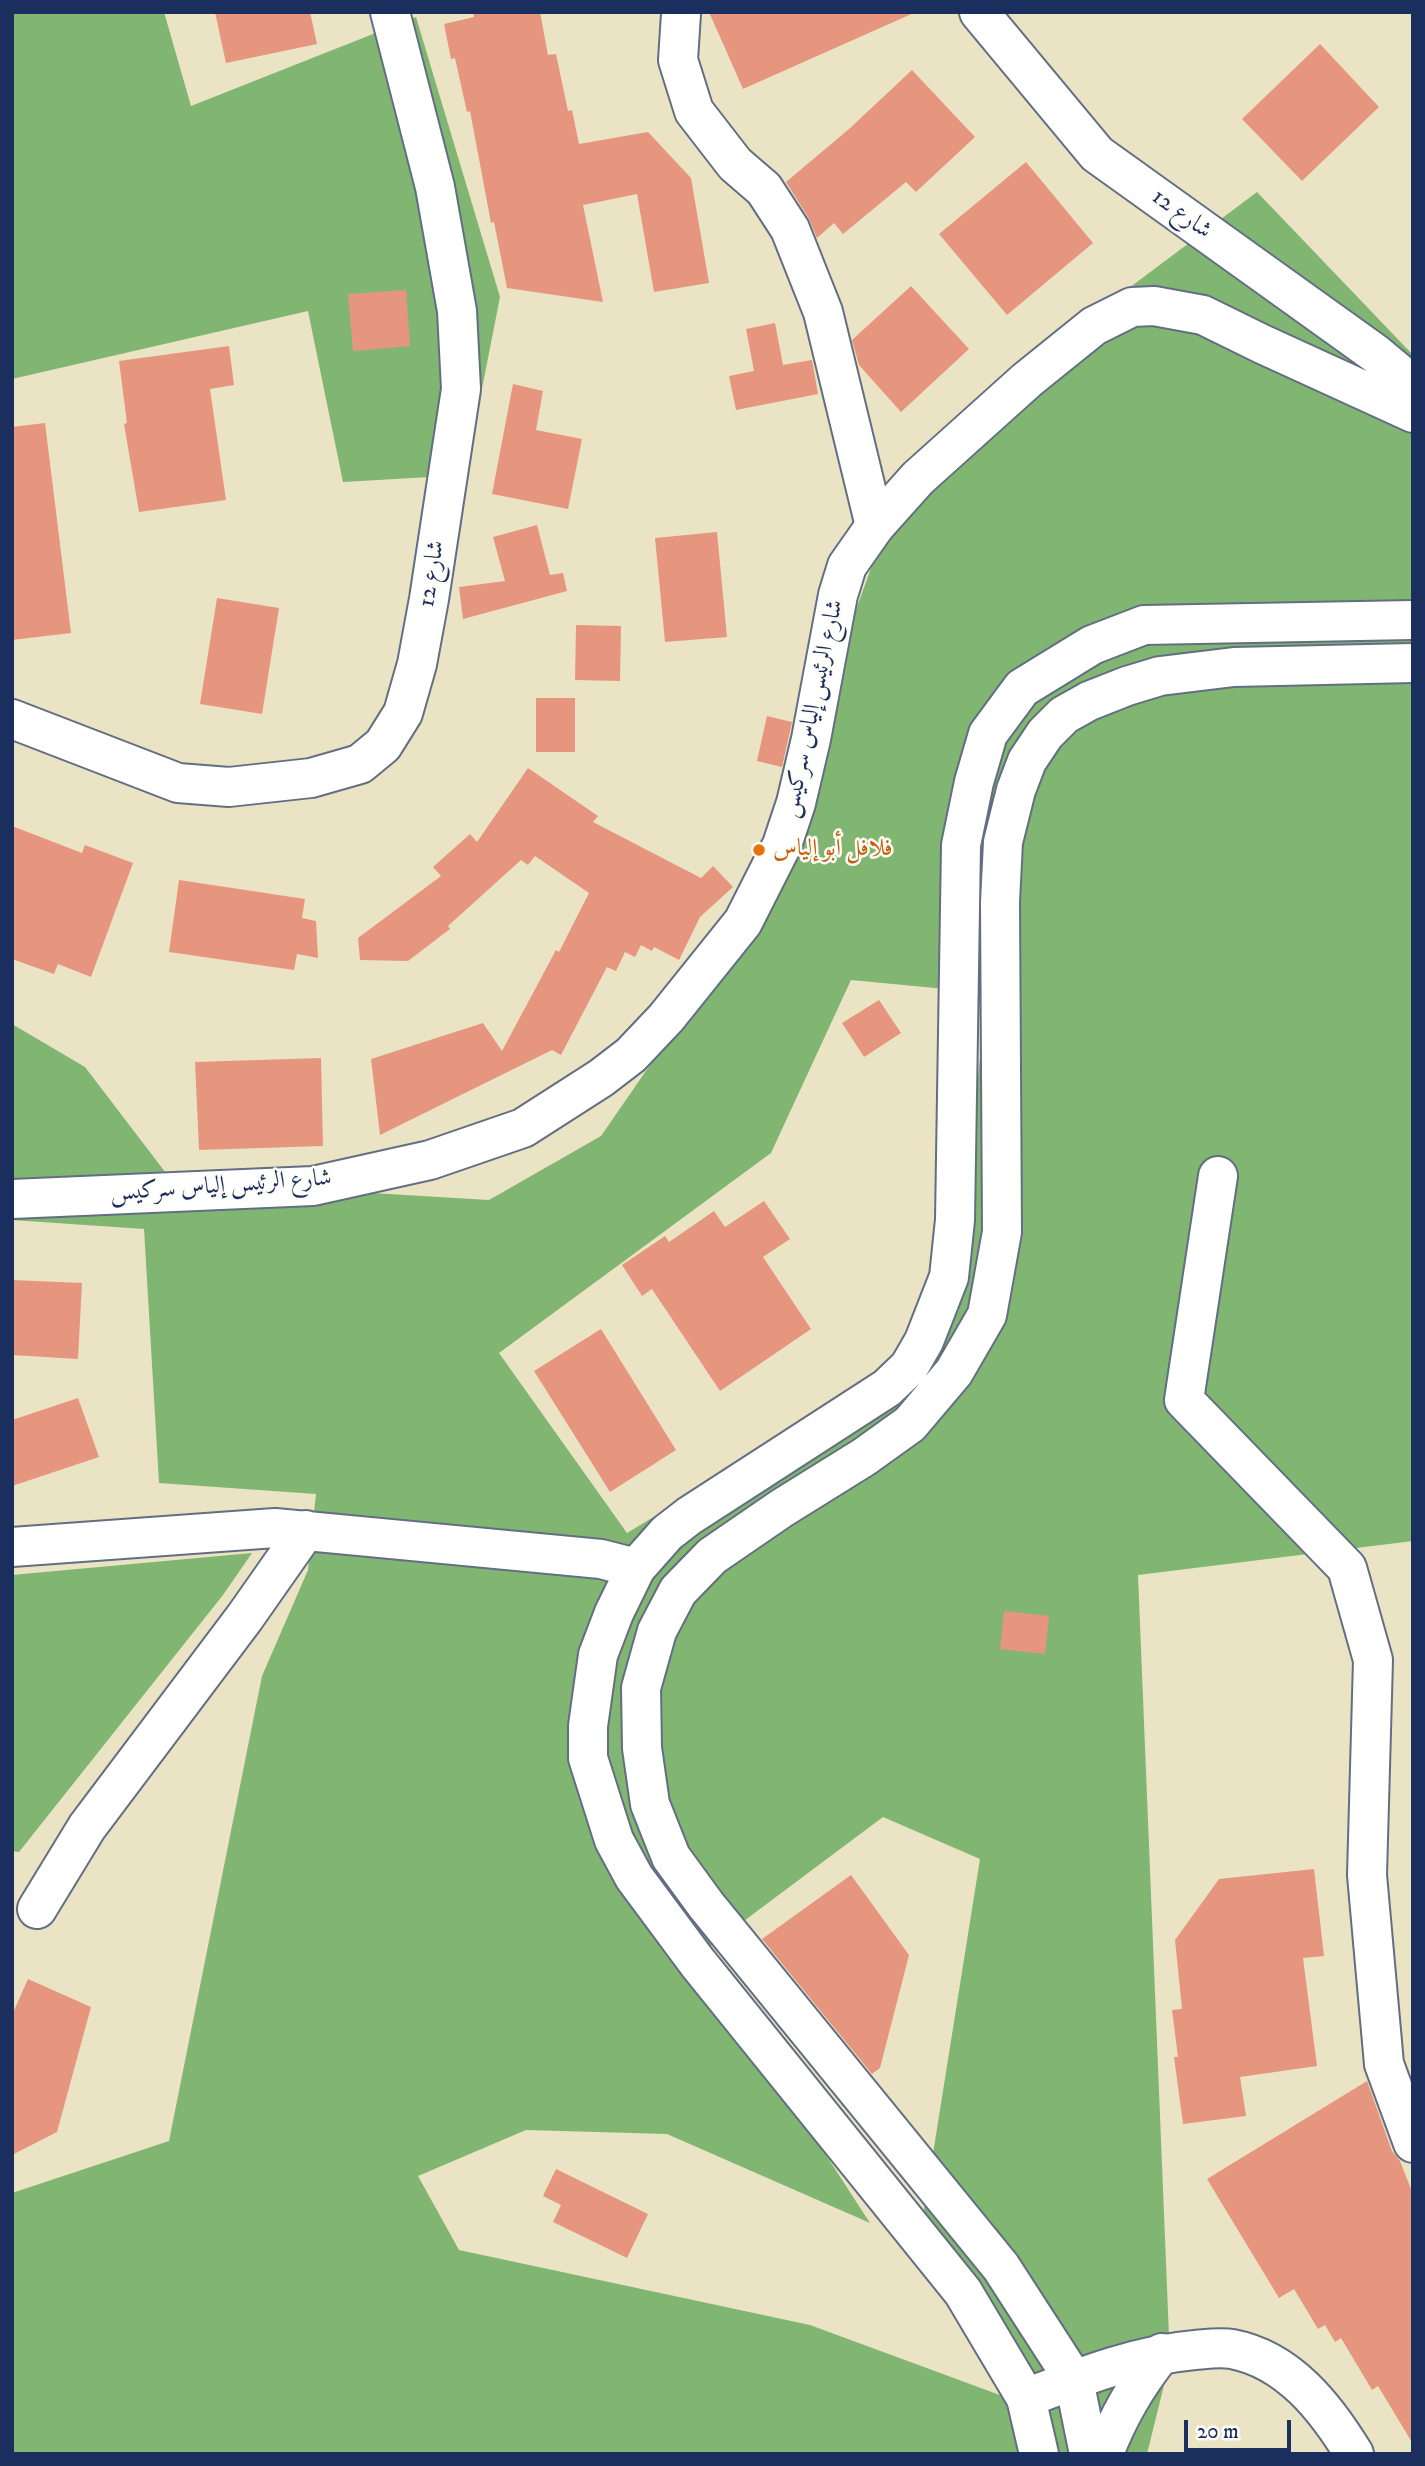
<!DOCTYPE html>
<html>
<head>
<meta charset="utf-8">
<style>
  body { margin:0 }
  #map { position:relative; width:1425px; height:2466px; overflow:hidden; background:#eae4c4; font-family:"IM FELL DW Pica",serif }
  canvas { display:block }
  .frame { position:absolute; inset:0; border:14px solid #1b2f5e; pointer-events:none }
  .scale { position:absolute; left:1184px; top:2420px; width:107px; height:32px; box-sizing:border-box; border:4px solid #1b2f5e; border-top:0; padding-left:9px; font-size:21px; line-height:24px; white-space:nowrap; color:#1b2f5e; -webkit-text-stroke:5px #fdfcf7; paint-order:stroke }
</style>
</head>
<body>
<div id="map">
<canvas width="1425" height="2466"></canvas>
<div class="frame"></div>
<div class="scale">20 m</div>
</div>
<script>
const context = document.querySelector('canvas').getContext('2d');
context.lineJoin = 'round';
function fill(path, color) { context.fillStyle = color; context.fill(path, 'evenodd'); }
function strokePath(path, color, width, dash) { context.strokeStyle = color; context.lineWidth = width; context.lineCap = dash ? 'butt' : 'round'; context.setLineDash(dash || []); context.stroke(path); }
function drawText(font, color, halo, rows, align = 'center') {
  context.font = font + ' "IM FELL DW Pica",Amiri,serif'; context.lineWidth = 5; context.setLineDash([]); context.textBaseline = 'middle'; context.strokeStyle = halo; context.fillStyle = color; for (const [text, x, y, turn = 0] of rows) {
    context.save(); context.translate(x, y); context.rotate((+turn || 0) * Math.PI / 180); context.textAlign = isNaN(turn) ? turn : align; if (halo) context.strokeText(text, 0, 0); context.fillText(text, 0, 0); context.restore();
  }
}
const forest = new Path2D(`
  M 12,12 L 164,12 L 191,106 L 416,17 L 500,297 L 465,475 L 343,482 L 308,311 L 12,379 Z
  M 1257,192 L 1413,355 L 1413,1541 L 1138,1575 L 1170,2361 L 1147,2454 L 12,2454 L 12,2193 L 169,2141 L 262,1676 L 308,1570 L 316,1494 L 159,1483 L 144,1229 L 12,1220 L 12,1024 L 85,1067 L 172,1181 L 489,1200 L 601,1136 L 708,981 L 815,723 L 905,474 L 1109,303 ZM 851,980 L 987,993 L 961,1235 L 886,1377 L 627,1533 L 499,1353 L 771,1153 ZM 883,1817 L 980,1859 L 920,2235 L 1008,2398 L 810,2325 L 459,2250 L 418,2176 L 526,2130 L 667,2134 L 870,2223 L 697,1956 Z
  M 252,1553 L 223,1595 L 19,1852 L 12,1851 L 12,1575 Z`);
const building = new Path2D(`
  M 215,12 L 310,12 L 317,44 L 226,63 Z
  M 473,12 L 540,12 L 548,55 L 556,54 L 568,111 L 572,110 L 579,144 L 648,132 L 691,178 L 709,283 L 654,292 L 637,194 L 583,205 L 603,302 L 507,288 L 494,222 L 491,223 L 470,111 L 467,112 L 455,58 L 451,59 L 444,24 L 474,17 Z
  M 709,12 L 916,12 L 743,89 Z
  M 1320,44 L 1379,107 L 1302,181 L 1242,119 Z
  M 912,70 L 975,137 L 916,192 L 906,182 L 843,234 L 834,223 L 817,238 L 808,217 L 786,182 L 849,129 Z
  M 1026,162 L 1093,243 L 1007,315 L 939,234 Z
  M 911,286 L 969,349 L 901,412 L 859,365 L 852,340 Z
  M 406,290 L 410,346 L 353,351 L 348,294 Z
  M 775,323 L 783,365 L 812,360 L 818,394 L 736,410 L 729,376 L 754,371 L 746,329 Z
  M 229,346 L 234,385 L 210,389 L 226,500 L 139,512 L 124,424 L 127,423 L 119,361 Z
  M 513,384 L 543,391 L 536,430 L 582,439 L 568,509 L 492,494 Z
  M 45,423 L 71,633 L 12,640 L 12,427 Z
  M 537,525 L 550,575 L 563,573 L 567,591 L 463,619 L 459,587 L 505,581 L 493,537 Z
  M 717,532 L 727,637 L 665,642 L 655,538 Z
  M 217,598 L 279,608 L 262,714 L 200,704 Z
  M 576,625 L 621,626 L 620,681 L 575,680 Z
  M 536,698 L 575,698 L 575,752 L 536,752 Z
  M 767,716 L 792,722 L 782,767 L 757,761 Z
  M 528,768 L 598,816 L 593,822 L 701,878 L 713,866 L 733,887 L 700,917 L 679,960 L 654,947 L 652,951 L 641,945 L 635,957 L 625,952 L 616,971 L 607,967 L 561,1055 L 552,1050 L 380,1135 L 371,1059 L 483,1023 L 502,1051 L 556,950 L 559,952 L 589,893 L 535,856 L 528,865 L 521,860 L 448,926 L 450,929 L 408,961 L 360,960 L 358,938 L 441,876 L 433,867 L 470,834 L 477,842 Z
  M 12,826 L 82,853 L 85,845 L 133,863 L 91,977 L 58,964 L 54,974 L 12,959 Z
  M 179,880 L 305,899 L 302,918 L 316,921 L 318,958 L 297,954 L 294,970 L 169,952 Z
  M 879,1000 L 901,1033 L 864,1057 L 842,1023 Z
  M 321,1058 L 323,1146 L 199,1150 L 195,1062 Z
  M 764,1201 L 790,1239 L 763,1257 L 811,1329 L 720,1391 L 652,1289 L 642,1296 L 622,1265 L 665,1236 L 669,1242 L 714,1211 L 725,1227 Z
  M 12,1280 L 82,1283 L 78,1359 L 12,1355 Z
  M 601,1329 L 676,1450 L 610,1492 L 534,1371 Z
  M 78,1398 L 99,1457 L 12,1486 L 12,1420 Z
  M 1004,1611 L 1049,1616 L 1045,1654 L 1000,1649 Z
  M 1314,1869 L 1324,1956 L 1303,1958 L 1317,2066 L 1240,2077 L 1246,2116 L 1183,2124 L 1174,2057 L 1178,2057 L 1172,2010 L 1182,2009 L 1175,1940 L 1219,1879 Z
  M 851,1875 L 909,1955 L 880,2068 L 872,2074 L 762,1939 Z
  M 28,1979 L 91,2007 L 57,2132 L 12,2155 L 12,2015 Z
  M 1367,2081 L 1392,2151 L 1400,2161 L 1413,2194 L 1413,2444 L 1378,2386 L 1372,2390 L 1341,2338 L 1335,2342 L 1325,2325 L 1318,2329 L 1294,2289 L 1279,2298 L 1207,2179 Z
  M 556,2169 L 648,2214 L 627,2258 L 553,2222 L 561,2205 L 543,2196 Z`);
const minor = new Path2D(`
  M 681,14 L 678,60 L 694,111 L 735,164 L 764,189 L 790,229 L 823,312 L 875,526
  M 1218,1176 L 1184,1400 L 1347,1568 L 1373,1660 L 1367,1875 L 1384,2064 L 1413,2143
  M 12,1547 L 275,1528 L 601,1559 L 636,1568
  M 37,1909 L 87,1827 L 245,1617 L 306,1530
  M 1026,2398 C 1081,2377 1136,2355 1195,2350 C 1206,2349 1221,2347 1232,2349 C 1289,2360 1326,2408 1354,2454`);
const major = new Path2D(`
  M 979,12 L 1097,154 L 1376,354 L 1413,385
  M 12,719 L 178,783 L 229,787 L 311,778 L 360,764 L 383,745 L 403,713 L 417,664 L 429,599 L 461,389 L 457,311 L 435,187 L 390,12
  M 12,1199 L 313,1186 L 430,1160 L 523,1128 L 601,1078 L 631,1055 L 666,1018 L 743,922 L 782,845 L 796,803 L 811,739 L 838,595 L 847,566 L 875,526 L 918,478 L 1027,380 L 1094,326 L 1132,307 L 1154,306 L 1203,315 L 1262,344 L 1413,413
  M 1039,2454 L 1026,2398 L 963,2292 L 697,1962 L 634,1877 L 614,1840 L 588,1758 L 588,1726 L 598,1655 L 614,1613 L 636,1568 L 667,1533 L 689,1516 L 887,1388 L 909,1367 L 924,1341 L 949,1277 L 955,1220 L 961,845 L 974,782 L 988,734 L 1022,688 L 1092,645 L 1144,625 L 1413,620
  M 1089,2454 L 1074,2380 L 1001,2267 L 706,1905 L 671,1857 L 650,1804 L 642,1748 L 641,1688 L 657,1631 L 678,1591 L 712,1556 L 782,1508 L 864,1457 L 910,1424 L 954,1372 L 987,1315 L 1002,1232 L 1000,902 L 1003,842 L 1016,790 L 1027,761 L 1045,734 L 1064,715 L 1089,701 L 1127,686 L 1160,676 L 1234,667 L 1413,663
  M 1104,2454 C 1118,2416 1137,2384 1162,2353`);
const markers = [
  [759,850,7,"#e8710a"]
];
const streetNames = [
  ["شارع 12",1181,215,36],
  ["شارع 12",433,574,-81],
  ["شارع الرئيس إلياس سركيس",814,709,-78],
  ["شارع الرئيس إلياس سركيس",221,1187,-4]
];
const foodNames = [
  ["فلافل أبو إلياس",773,850]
];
fill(forest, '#80b672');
fill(building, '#e6967f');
strokePath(minor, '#636e82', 42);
strokePath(major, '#636e82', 42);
strokePath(minor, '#fff', 38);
strokePath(major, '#fff', 38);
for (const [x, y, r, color] of markers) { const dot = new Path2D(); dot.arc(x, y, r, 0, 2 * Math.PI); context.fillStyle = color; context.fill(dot); strokePath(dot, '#fdfcf7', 2.5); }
drawText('24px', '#1b2f5e', '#fdfcf7', streetNames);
drawText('24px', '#c56008', '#fdfcf7', foodNames, 'left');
</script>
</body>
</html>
